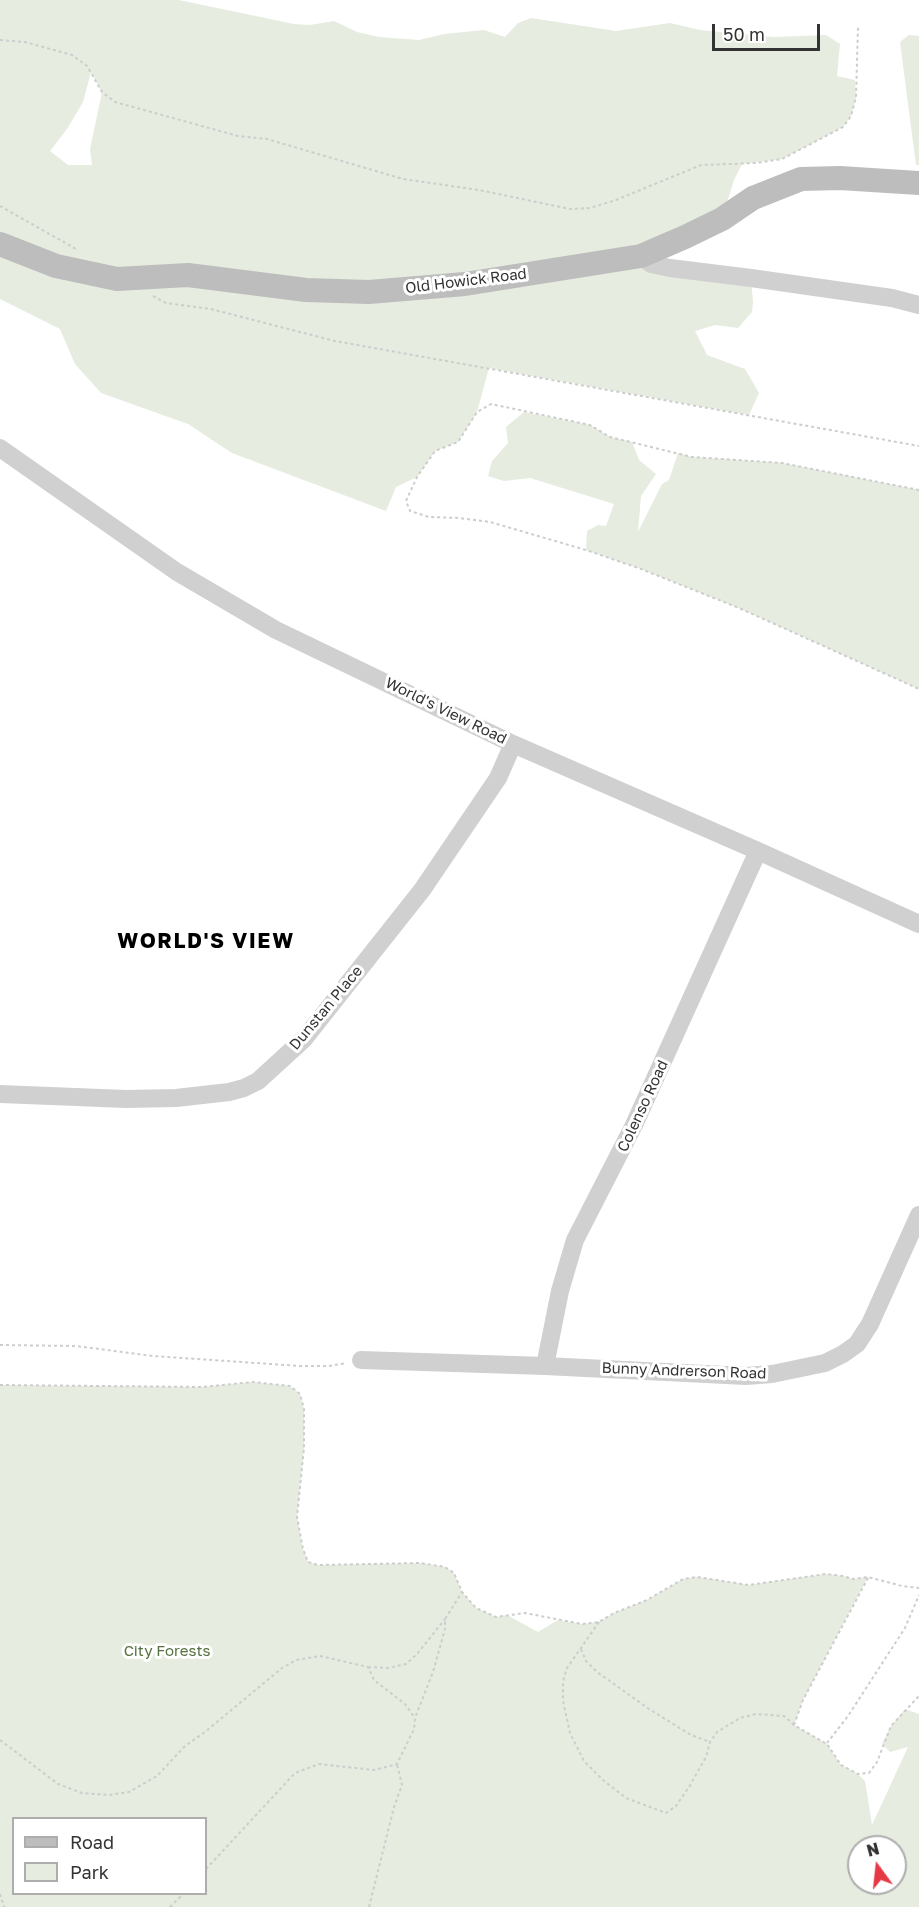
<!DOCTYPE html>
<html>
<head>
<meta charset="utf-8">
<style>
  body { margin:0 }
  #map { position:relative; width:919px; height:1907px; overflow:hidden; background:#fff; font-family:"Golos Text",sans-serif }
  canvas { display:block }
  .legend { position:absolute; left:12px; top:1817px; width:195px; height:78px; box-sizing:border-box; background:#fff; border:2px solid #adadad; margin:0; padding:8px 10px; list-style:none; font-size:18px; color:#333 }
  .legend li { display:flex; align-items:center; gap:12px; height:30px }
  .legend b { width:30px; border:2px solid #adadad }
  .north { position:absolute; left:847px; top:1835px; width:60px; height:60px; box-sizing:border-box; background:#fff; border:2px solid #adadad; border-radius:50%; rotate:345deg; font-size:16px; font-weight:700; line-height:24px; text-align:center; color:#333 }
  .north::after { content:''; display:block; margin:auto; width:21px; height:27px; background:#e63946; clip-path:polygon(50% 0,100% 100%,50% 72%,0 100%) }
  .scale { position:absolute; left:712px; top:24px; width:108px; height:27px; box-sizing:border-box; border:3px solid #333; border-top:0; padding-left:8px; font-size:18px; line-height:21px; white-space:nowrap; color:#333; -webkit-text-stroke:4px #fff; paint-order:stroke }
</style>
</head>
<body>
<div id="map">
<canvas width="919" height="1907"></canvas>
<ul class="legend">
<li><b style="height:8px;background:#bdbdbd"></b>Road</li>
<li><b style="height:16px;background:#e6ecdf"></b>Park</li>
</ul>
<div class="north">N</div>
<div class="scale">50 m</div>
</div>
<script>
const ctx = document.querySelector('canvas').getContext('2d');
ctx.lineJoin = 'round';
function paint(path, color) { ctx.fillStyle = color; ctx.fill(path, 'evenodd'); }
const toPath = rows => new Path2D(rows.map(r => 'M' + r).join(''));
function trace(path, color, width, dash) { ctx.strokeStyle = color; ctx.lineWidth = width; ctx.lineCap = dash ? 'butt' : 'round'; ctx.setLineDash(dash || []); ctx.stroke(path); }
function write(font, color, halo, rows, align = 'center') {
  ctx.font = font + ' "Golos Text",sans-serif'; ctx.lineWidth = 6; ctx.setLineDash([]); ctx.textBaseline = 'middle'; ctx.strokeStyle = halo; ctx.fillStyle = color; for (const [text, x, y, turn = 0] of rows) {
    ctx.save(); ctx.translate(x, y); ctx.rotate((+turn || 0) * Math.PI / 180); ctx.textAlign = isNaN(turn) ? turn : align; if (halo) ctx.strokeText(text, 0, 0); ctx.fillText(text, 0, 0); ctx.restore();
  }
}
const green = toPath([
  [0,0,179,0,294,24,310,25,334,21,357,32,379,37,419,40,444,34,484,30,505,37,518,23,531,18,616,31,670,23,700,30,774,37,826,35,840,44,837,76,855,80,856,97,851,116,843,127,782,159,742,164,734,180,722,219,641,256,751,278,753,302,752,312,738,328,715,325,695,331,707,355,745,369,759,393,749,415,489,368,477,412,458,442,435,451,417,477,396,487,386,511,232,453,188,424,101,393,75,364,60,329,0,299],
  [91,72,102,92,90,149,92,165,68,165,50,151,67,129,83,102],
  [909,35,919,36,919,165,916,165,900,42],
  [524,412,590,425,610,437,632,442,639,460,656,474,641,496,638,532,662,484,669,480,678,453,692,457,782,463,919,490,919,689,739,608,641,569,586,550,587,531,598,525,606,526,614,504,530,478,504,481,488,476,492,461,508,443,506,427],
  [253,1382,290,1386,300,1394,304,1409,304,1448,297,1517,303,1549,308,1562,318,1565,421,1563,445,1567,454,1573,462,1592,476,1608,496,1617,507,1615,538,1632,558,1620,582,1624,599,1622,614,1613,647,1600,683,1579,697,1577,749,1585,826,1574,843,1576,853,1579,868,1577,803,1700,794,1725,827,1744,841,1765,858,1774,865,1781,872,1825,908,1747,890,1752,882,1744,891,1726,905,1709,919,1714,919,1907,0,1907,0,1385,202,1387],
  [14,1818,206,1818,206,1894,14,1894],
  [859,1847,895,1847,895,1883,859,1883]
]);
const path = toPath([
  [0,40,25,42,72,55,87,66,102,92,115,102,238,136,267,139,403,179,479,190,570,209,590,208,616,200,701,165,756,163,782,159,843,127,851,116,856,97,858,27],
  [0,206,76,249],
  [153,296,166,303,211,309,335,341,919,446],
  [919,490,782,463,692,457,610,437,590,425,491,404,477,412,458,442,435,451,417,477,406,501,410,511,429,517,459,518,490,522,586,550,641,569,739,608,919,689],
  [0,1345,76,1346,153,1356,300,1366,329,1366,346,1363],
  [0,1385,202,1387,253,1382,290,1386,300,1394,304,1409,304,1448,297,1517,303,1549,308,1562,318,1565,421,1563,445,1567,454,1573,462,1592,476,1608,496,1617,525,1613,582,1624,599,1622,614,1613,647,1600,683,1579,697,1577,749,1585,826,1574,843,1576,853,1579,868,1577,902,1586,919,1588],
  [599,1622,567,1668,563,1681,563,1701,570,1733,584,1761,603,1780,626,1798,666,1813,676,1806,689,1787,706,1757,710,1742,717,1732,740,1718,756,1714,784,1716,794,1725,827,1744,841,1765,858,1774,869,1773,877,1762,891,1726,919,1696],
  [581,1649,586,1661,597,1672,649,1709,691,1735,710,1742],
  [368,1667,388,1668,406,1664,417,1654,445,1619],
  [794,1725,803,1700,868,1578],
  [0,1740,58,1784,82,1793,109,1795,129,1792,157,1776,185,1746,205,1732,282,1668,296,1660,320,1656,368,1667,374,1680,405,1704,415,1718],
  [827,1743,848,1716,905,1628,919,1595],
  [206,1869,295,1773,319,1764,374,1770,397,1764,414,1729,415,1718,433,1672,445,1629,445,1619,462,1592],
  [0,1894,4,1907],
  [170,1907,183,1894],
  [369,1907,394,1807,402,1785,397,1764]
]);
const street = toPath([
  [641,256,651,264,670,268,751,278,892,298,919,305],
  [0,448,177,572,276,630,513,744,758,851,919,924],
  [0,1094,126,1099,176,1098,229,1092,244,1088,258,1081,304,1039,422,890,498,778,513,744],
  [361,1360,545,1366,746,1376,772,1374,825,1363,843,1354,857,1344,870,1324,919,1215],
  [545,1366,560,1291,575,1240,634,1125,758,851]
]);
const secondary = toPath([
  [0,244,56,266,117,279,188,275,306,290,369,292,465,284,641,256,685,237,722,219,753,198,801,179,840,178,919,183]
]);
const streetNames = [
  ["Old Howick Road",466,281,-7],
  ["World's View Road",446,711,26],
  ["Dunstan Place",326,1008,-50],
  ["Colenso Road",643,1106,-65],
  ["Bunny Andrerson Road",684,1371,2]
];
const parkNames = [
  ["City Forests",167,1651]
];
const districtNames = [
  ["WORLD'S VIEW",206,941]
];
paint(green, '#e6ecdf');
trace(path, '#cdcdcd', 2, [3, 3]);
trace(street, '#d0d0d0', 18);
trace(secondary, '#bdbdbd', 24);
write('15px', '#333', '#fff', streetNames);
write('15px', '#56703f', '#fff', parkNames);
ctx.letterSpacing = '1.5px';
write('bold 21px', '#000', '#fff', districtNames);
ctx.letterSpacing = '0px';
</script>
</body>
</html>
